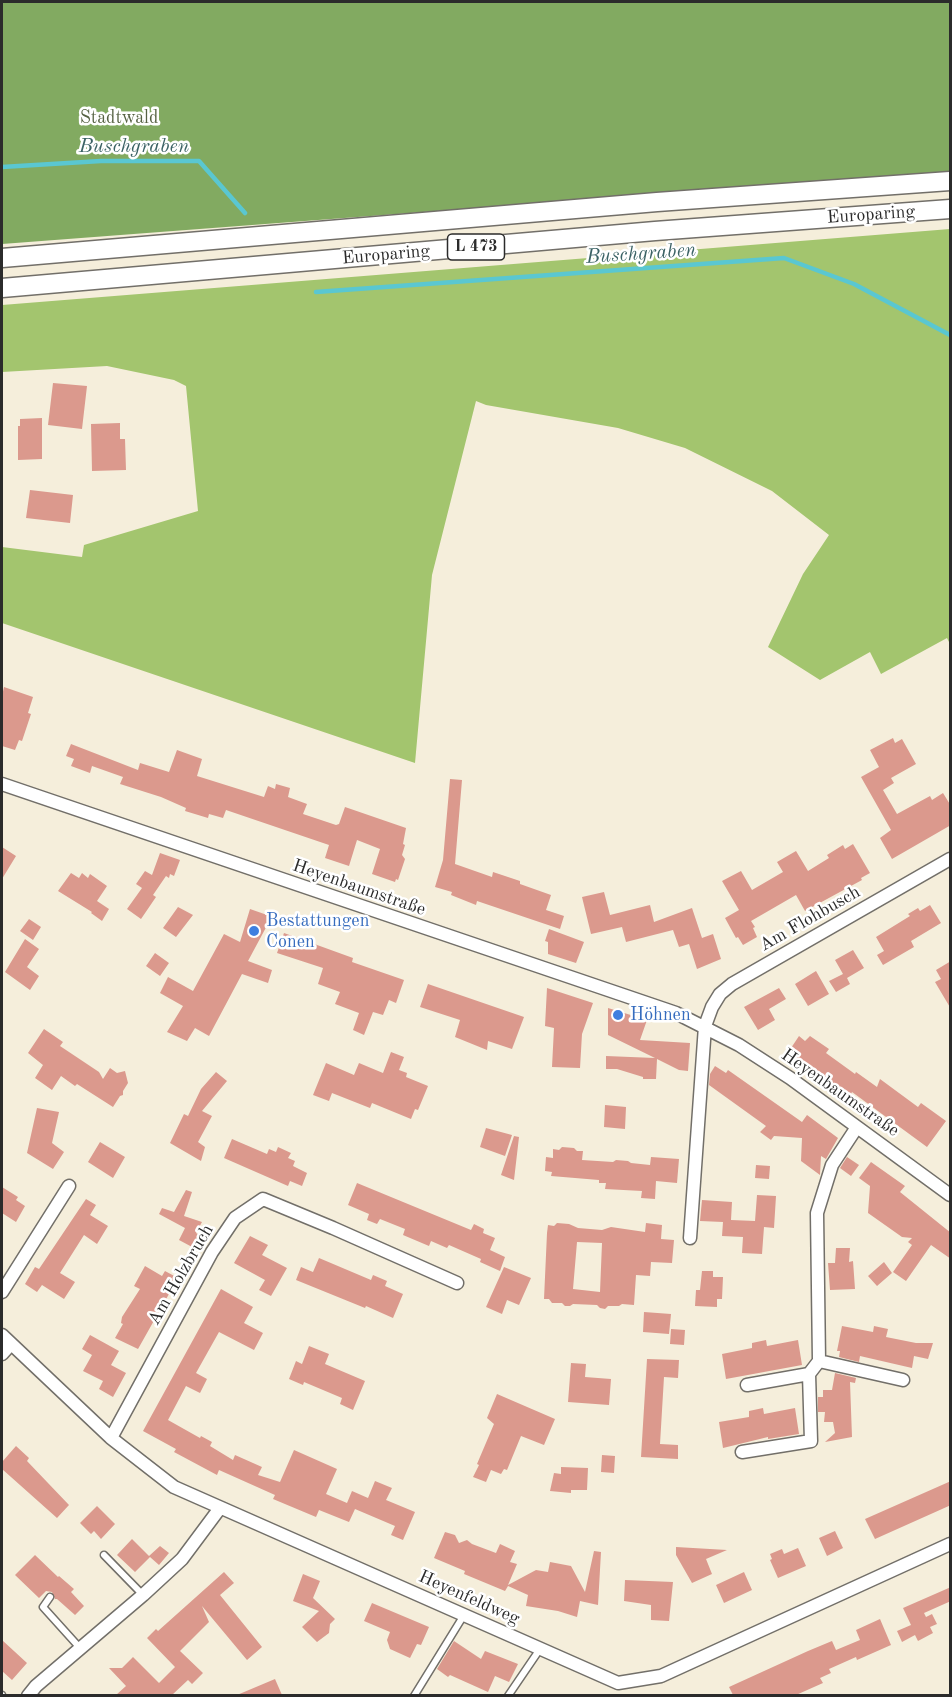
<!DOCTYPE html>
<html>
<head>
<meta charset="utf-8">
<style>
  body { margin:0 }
  #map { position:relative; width:952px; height:1697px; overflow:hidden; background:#f5eedb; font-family:"Old Standard TT",serif }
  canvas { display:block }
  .frame { position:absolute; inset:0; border:3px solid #2b2b2b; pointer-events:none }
</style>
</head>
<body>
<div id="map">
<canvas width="952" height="1697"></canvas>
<div class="frame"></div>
</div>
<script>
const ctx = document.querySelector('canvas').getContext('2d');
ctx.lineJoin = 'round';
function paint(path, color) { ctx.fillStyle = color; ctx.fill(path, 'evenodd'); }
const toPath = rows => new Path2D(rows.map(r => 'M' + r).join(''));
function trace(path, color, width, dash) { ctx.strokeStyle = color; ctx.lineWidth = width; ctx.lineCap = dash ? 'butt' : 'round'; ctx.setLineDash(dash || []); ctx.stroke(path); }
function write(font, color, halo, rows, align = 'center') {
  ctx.font = font + ' "Old Standard TT",serif'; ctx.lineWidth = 5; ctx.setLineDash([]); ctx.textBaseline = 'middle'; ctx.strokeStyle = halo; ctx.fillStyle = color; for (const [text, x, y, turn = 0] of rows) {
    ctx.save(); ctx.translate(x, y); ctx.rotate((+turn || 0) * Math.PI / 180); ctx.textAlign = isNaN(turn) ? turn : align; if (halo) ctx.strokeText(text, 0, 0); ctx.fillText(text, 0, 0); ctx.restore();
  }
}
const green = toPath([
  [950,229,950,644,947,638,881,674,870,652,820,680,768,647,803,574,829,535,772,491,685,448,618,428,486,405,476,401,432,575,415,763,2,623,2,547,82,557,84,545,198,511,186,386,174,380,107,366,2,372,2,305]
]);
const forest = toPath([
  [2,2,950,2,950,172,2,244]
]);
const stream = toPath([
  [2,167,101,161,199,161,245,213],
  [316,292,784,258,854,284,950,335]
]);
const building = toPath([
  [53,383,87,386,82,429,48,425],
  [42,418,42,459,18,460,18,426,20,426,20,419],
  [120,423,120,439,125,439,126,470,92,471,91,424],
  [30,490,73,495,70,523,26,518],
  [4,687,33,697,28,713,31,714,22,741,19,740,15,750,2,746,2,696],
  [893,738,895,743,902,739,916,764,891,778,894,783,883,790,897,814,930,796,932,800,943,793,951,806,951,825,892,859,880,838,891,830,861,777,879,767,870,750],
  [71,744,138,770,140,763,169,772,177,750,202,759,197,776,264,797,268,786,275,789,276,784,290,788,288,797,307,804,303,814,336,825,339,824,345,807,406,828,403,844,405,845,402,855,405,859,398,880,396,879,395,882,372,874,380,849,357,840,349,866,325,858,329,845,226,810,223,818,209,814,208,818,185,811,186,808,161,797,120,784,123,777,92,766,90,773,71,766,74,759,66,756],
  [450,779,462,780,455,864,492,877,493,872,520,881,520,884,551,895,546,910,564,916,560,929,477,901,476,905,451,895,452,892,435,887,443,860],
  [853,844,870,873,861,878,862,880,805,911,796,895,751,921,755,927,753,928,757,937,743,945,738,937,736,938,725,918,739,910,722,881,741,871,752,890,783,872,777,862,796,851,808,871,829,858,827,855,843,845,845,849],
  [2,847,16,856,2,879],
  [160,853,180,860,174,876,170,874,169,878,166,876,153,895,156,897,141,919,127,909,142,888,136,884,145,871,152,875],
  [71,873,79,878,82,873,88,878,90,874,107,886,97,901,109,909,102,921,91,913,92,912,58,891],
  [604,892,610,915,650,905,654,922,692,908,702,938,713,934,721,959,697,969,689,944,679,947,673,930,626,942,622,927,591,934,582,897],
  [930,905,941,923,911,941,914,947,883,965,877,955,884,951,876,937,910,916,908,914,918,908,920,911],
  [178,907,193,915,176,937,163,928],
  [250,909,270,916,268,919,270,920,248,961,272,970,268,983,242,974,209,1036,195,1028,187,1041,167,1032,183,1006,160,993,168,977,193,991,224,934,240,942],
  [29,919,41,927,33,940,20,931],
  [549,929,584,942,576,963,548,954,548,942,545,941],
  [284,933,353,958,352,962,404,980,396,1003,389,1000,383,1015,373,1012,364,1035,353,1030,359,1013,335,1004,340,992,318,984,323,968,277,953],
  [25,939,39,949,27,967,39,976,30,990,5,972],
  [853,950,864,968,847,978,850,984,836,992,829,981,843,974,835,960],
  [155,953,169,963,160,976,146,966],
  [951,961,951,1009,935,982,941,979,936,970],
  [816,971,829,994,808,1006,795,984],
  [428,984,524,1017,512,1049,488,1041,487,1050,455,1037,460,1020,420,1007],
  [547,988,593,1003,582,1034,580,1068,552,1067,554,1028,545,1026],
  [779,988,786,999,769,1009,775,1020,758,1030,744,1007],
  [608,1008,647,1020,640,1040,690,1043,688,1071,679,1070,657,1059,656,1079,643,1079,643,1077,617,1069,606,1069,606,1056,655,1058,608,1035],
  [44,1029,63,1042,60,1046,99,1072,103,1079,110,1068,117,1073,125,1071,128,1083,123,1091,123,1095,120,1096,113,1107,77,1084,75,1086,61,1076,52,1090,35,1078,43,1065,28,1053],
  [799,1036,805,1041,810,1036,829,1049,826,1053,855,1074,856,1072,877,1087,880,1079,918,1107,921,1103,946,1121,927,1147,852,1092,850,1096,793,1055,796,1051,791,1048],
  [391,1052,404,1057,399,1070,407,1073,406,1077,428,1086,418,1110,415,1109,411,1119,372,1103,370,1108,332,1093,329,1101,313,1095,326,1063,354,1075,359,1063,383,1073],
  [715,1066,726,1073,728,1070,802,1122,807,1115,838,1138,826,1159,821,1156,820,1175,801,1161,802,1138,774,1136,771,1140,760,1132,766,1126,709,1085,710,1074],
  [216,1072,227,1081,202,1111,212,1116,198,1142,205,1147,201,1161,170,1143,184,1114,188,1116,201,1089],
  [605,1105,626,1107,625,1129,604,1127],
  [37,1108,59,1112,52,1143,64,1152,53,1169,27,1153],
  [486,1128,512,1135,505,1156,480,1147],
  [514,1136,519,1137,514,1180,501,1175],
  [232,1139,267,1154,269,1149,276,1152,278,1147,291,1153,288,1158,295,1161,293,1166,307,1173,302,1186,290,1181,288,1186,224,1158],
  [100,1142,125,1157,113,1178,88,1162],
  [562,1147,574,1148,577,1151,583,1151,582,1160,613,1162,616,1160,628,1161,631,1163,650,1165,651,1157,679,1159,677,1183,656,1181,655,1199,641,1198,642,1191,605,1189,606,1183,599,1183,599,1180,551,1176,552,1172,545,1171,546,1157,553,1158,553,1149,559,1150],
  [847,1157,859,1165,851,1176,840,1168],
  [871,1162,905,1186,900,1192,951,1233,951,1259,931,1245,906,1281,893,1272,912,1245,908,1242,912,1238,902,1237,868,1213,870,1186,859,1178],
  [756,1165,770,1166,769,1179,755,1178],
  [357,1183,471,1230,474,1224,484,1229,483,1233,495,1238,490,1250,505,1257,500,1271,480,1262,481,1259,449,1245,447,1248,431,1241,429,1246,403,1235,405,1229,380,1219,377,1224,367,1220,369,1214,348,1205],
  [2,1187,18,1197,16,1200,25,1206,16,1222,2,1213],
  [186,1190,192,1192,184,1216,202,1222,196,1233,201,1236,194,1248,179,1240,185,1228,159,1214,162,1208,174,1212],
  [757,1195,776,1196,774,1228,764,1227,762,1254,742,1253,743,1237,722,1236,723,1222,700,1221,702,1200,732,1202,731,1220,755,1221],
  [86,1199,96,1205,90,1215,108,1226,97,1244,84,1235,60,1273,75,1282,64,1299,42,1285,37,1292,25,1284,35,1267,39,1269],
  [557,1223,569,1224,578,1228,602,1230,611,1227,645,1232,646,1223,662,1225,661,1239,674,1240,672,1263,651,1262,650,1276,636,1275,634,1305,622,1304,619,1306,608,1306,605,1309,600,1308,597,1305,573,1304,570,1306,565,1306,562,1303,552,1303,549,1299,544,1299,547,1233,548,1225,554,1226],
  [577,1242,602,1243,600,1292,573,1289],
  [250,1236,268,1245,262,1255,287,1268,271,1296,259,1290,265,1280,234,1263],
  [836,1248,850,1248,849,1262,853,1261,855,1289,830,1290,828,1263,835,1263],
  [319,1258,371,1280,373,1275,387,1281,385,1286,403,1294,393,1318,366,1306,365,1308,296,1280,301,1267,313,1272],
  [884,1262,892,1273,877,1286,868,1276],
  [145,1266,162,1276,165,1271,178,1278,138,1349,115,1338,123,1324,121,1323,122,1317,140,1289,134,1286],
  [504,1267,531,1278,519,1305,507,1300,502,1314,486,1307],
  [702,1271,713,1271,713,1277,723,1277,722,1299,717,1299,717,1307,695,1306,696,1290,700,1290],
  [221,1289,253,1307,244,1323,263,1333,254,1350,219,1332,196,1373,207,1379,200,1393,186,1386,168,1420,200,1438,201,1436,212,1442,210,1446,233,1460,235,1455,262,1467,258,1475,280,1482,294,1450,337,1469,326,1494,347,1503,352,1491,368,1498,375,1481,392,1488,386,1500,415,1512,403,1540,391,1535,395,1526,355,1509,349,1522,319,1510,316,1517,273,1499,275,1495,219,1470,217,1475,174,1452,176,1449,143,1431],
  [644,1312,671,1314,669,1334,643,1332],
  [842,1326,873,1332,874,1326,888,1329,886,1337,916,1343,933,1343,928,1359,914,1356,912,1368,860,1356,859,1362,839,1357,840,1351,837,1351],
  [671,1329,685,1330,684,1345,670,1344],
  [90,1335,119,1351,111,1365,126,1373,113,1397,99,1389,103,1381,83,1371,92,1355,82,1349],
  [766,1340,767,1346,798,1340,802,1365,726,1379,722,1354,752,1348,752,1343],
  [309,1346,329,1354,325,1364,365,1381,353,1410,340,1404,342,1398,304,1382,303,1385,289,1379,296,1361,302,1364],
  [647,1359,679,1360,678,1378,664,1377,660,1444,678,1445,678,1459,641,1457],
  [571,1363,586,1364,585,1377,611,1379,609,1405,568,1402],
  [835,1373,856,1378,855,1383,850,1382,852,1437,825,1442,835,1433,833,1422,824,1422,825,1412,818,1412,818,1397,823,1397,823,1390,832,1390],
  [497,1394,555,1419,544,1445,521,1436,507,1470,504,1469,501,1474,491,1470,486,1482,473,1477,479,1465,477,1464,494,1424,487,1418],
  [763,1408,764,1414,795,1408,799,1434,768,1439,768,1437,723,1448,719,1422,749,1417,749,1411],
  [16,1446,29,1458,27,1461,69,1505,57,1518,2,1469,2,1462],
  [602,1455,615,1456,614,1473,601,1472],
  [561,1467,588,1468,587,1490,571,1490,571,1493,550,1491,554,1473,561,1474],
  [951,1481,951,1505,875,1539,865,1519],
  [97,1506,115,1524,101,1539,94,1531,91,1534,80,1523],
  [835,1531,843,1548,827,1556,819,1538],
  [445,1532,455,1535,459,1543,467,1540,472,1544,496,1553,500,1544,515,1551,510,1562,517,1564,508,1585,536,1570,548,1572,550,1562,571,1566,585,1592,594,1551,601,1552,598,1605,580,1601,577,1617,558,1611,526,1606,528,1595,508,1586,505,1591,464,1574,465,1571,434,1558],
  [132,1539,149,1556,160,1546,169,1553,159,1565,150,1557,135,1572,117,1555],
  [676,1547,727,1550,706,1559,712,1574,692,1583,676,1555],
  [798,1548,806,1566,778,1578,770,1560,772,1559,770,1554,782,1549,784,1554],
  [35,1555,58,1577,59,1576,74,1589,71,1592,84,1606,75,1615,57,1599,55,1599,52,1592,46,1591,39,1598,15,1575],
  [224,1572,234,1583,220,1595,262,1647,247,1660,202,1606,209,1622,180,1651,203,1673,192,1684,188,1680,172,1695,116,1695,126,1686,109,1668,122,1668,133,1657,159,1683,175,1667,147,1638,156,1629,158,1631],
  [744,1572,752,1590,724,1603,716,1585],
  [303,1574,320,1581,313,1598,335,1619,330,1624,329,1633,317,1642,302,1627,319,1611,293,1601],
  [625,1580,673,1582,669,1621,651,1620,651,1605,624,1601],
  [951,1587,951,1601,924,1613,926,1617,932,1614,937,1624,930,1627,933,1633,918,1641,915,1635,902,1642,897,1631,911,1625,903,1608],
  [372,1603,429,1627,421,1645,417,1644,410,1658,390,1649,387,1640,390,1632,364,1621],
  [880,1619,891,1645,857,1660,856,1657,829,1669,831,1673,820,1678,823,1683,796,1695,733,1695,729,1687,808,1651,832,1641,836,1650,860,1640,856,1630],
  [2,1640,27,1663,12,1680,2,1671],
  [454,1641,481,1659,485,1651,518,1664,509,1682,495,1676,488,1692,450,1675,448,1677,437,1669],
  [275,1679,282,1695,237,1695]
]);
const lane = toPath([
  [104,1555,143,1595],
  [50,1597,43,1607,80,1648],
  [2,1695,2,1696],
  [414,1696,464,1615],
  [508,1696,540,1649]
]);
const street = toPath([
  [2,784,676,1013,739,1045,790,1078,950,1195],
  [857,1127,832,1165,817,1213,819,1361,903,1380],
  [690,1238,705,1026,712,1007,720,994,732,984,950,859],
  [2,1292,69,1186],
  [2,1335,111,1438,174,1487,618,1683,661,1676,950,1544],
  [2,1354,11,1344],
  [747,1385,809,1374],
  [111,1438,212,1252,235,1218,263,1199,333,1228,457,1283],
  [742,1452,811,1441,809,1374,819,1361],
  [28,1696,36,1686,143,1595,182,1559,220,1508]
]);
const primary = toPath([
  [2,258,657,202,950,181],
  [2,288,655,231,950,209]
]);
const markers = [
  [254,931,6,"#3f7fe0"],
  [618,1015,6,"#3f7fe0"]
];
const shields = [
  [476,247,57]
];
const shieldNames = [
  ["L 473",476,247]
];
const parkNames = [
  ["Stadtwald",119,118]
];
const streetNames = [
  ["Europaring",871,215,-4],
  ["Europaring",386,255,-5],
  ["Heyenbaumstraße",359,888,19],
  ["Am Flohbusch",810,919,-30],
  ["Heyenbaumstraße",840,1093,35],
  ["Am Holzbruch",181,1275,-60],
  ["Heyenfeldweg",469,1598,24]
];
const shopNames = [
  ["Bestattungen",266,921],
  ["Conen",266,942],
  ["Höhnen",630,1015]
];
const waterNames = [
  ["Buschgraben",134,147],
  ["Buschgraben",641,254,-4]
];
paint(green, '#a3c56e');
paint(forest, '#82aa61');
trace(stream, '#5ac7d1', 4.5);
paint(building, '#db998d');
trace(lane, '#726f69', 9);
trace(street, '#726f69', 15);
trace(primary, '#726f69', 21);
trace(lane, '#fff', 6);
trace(street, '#fff', 12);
trace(primary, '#fff', 18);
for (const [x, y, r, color] of markers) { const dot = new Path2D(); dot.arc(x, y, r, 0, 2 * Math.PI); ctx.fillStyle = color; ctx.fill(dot); trace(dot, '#fff', 2); }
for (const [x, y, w] of shields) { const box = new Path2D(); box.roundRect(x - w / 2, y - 13, w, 26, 4.5); ctx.fillStyle = '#fff'; ctx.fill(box); trace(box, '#2b2b2b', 1.5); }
write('bold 16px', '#2b2b2b', null, shieldNames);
write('18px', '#556142', '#fff', parkNames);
write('18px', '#2b2b2b', '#fff', streetNames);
write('18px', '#366cbe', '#fff', shopNames, 'left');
write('italic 20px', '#3b6265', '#fff', waterNames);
</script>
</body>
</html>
